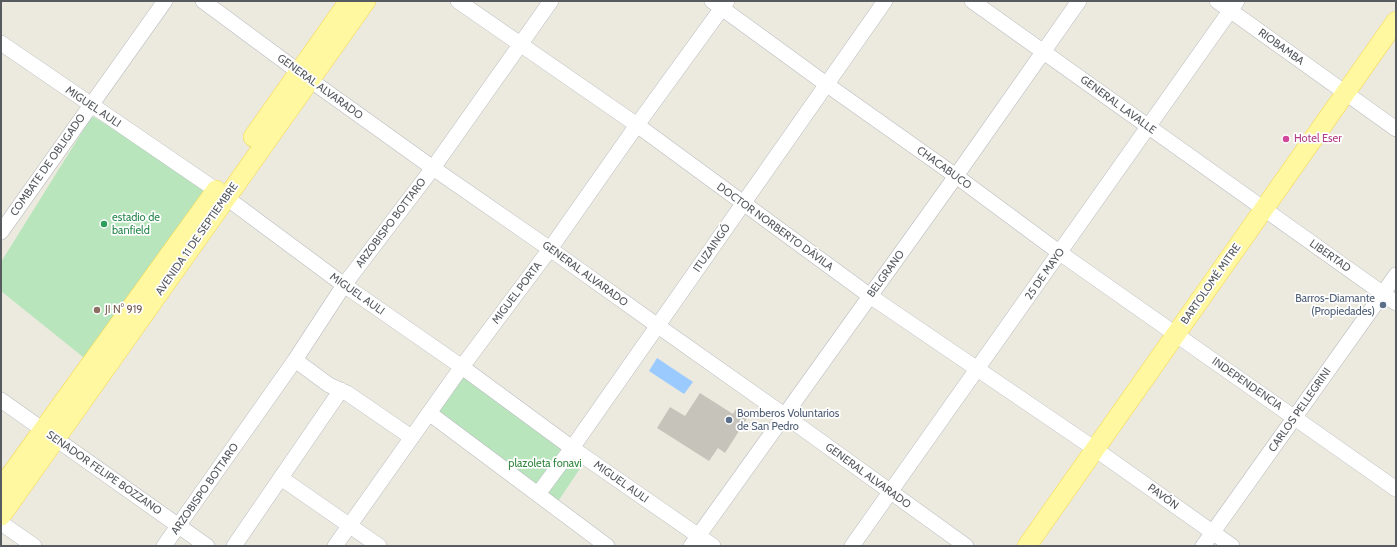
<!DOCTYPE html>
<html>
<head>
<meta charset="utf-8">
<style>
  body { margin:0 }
  #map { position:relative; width:1397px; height:547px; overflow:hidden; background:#eceade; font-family:Cabin,sans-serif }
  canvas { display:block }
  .frame { position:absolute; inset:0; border:2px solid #575b60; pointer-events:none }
</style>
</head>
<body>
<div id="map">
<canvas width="1397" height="547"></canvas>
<div class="frame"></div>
</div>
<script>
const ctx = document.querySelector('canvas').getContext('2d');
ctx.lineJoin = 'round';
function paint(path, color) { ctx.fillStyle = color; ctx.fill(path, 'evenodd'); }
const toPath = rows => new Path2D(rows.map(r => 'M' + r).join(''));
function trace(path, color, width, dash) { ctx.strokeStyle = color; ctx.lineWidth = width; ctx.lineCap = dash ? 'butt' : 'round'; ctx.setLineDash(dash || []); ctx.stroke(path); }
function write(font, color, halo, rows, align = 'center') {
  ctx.font = font + ' Cabin,sans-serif'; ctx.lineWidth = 3.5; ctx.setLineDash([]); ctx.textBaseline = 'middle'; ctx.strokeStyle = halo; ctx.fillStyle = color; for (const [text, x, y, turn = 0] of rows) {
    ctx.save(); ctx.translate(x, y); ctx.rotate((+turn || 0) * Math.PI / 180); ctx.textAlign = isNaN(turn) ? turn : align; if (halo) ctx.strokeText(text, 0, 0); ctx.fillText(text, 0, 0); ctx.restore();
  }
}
const green = toPath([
  [92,116,209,186,88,361,1,291,1,262],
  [458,372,585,461,557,503,433,413]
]);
const water = toPath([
  [657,358,693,382,684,394,649,371]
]);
const building = toPath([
  [700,393,733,414,736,409,748,417,725,453,718,448,709,461,657,428,670,407,685,416]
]);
const minor = toPath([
  [203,1,299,72,433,168,550,249,658,326,784,415,966,546],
  [458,1,637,125,870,296,1095,449,1232,546],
  [712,1,826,84,956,176,1060,253,1396,489],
  [972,1,1396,303],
  [1217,1,1396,129],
  [1,43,216,190,344,285,462,367,572,448,713,546],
  [1,232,165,1],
  [295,360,329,385,347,393,411,437],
  [1,400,207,546],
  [429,413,607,546],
  [281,478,379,546],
  [538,494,572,448,885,1],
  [1,523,34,546],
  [164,546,295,360,344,285,433,168,551,1],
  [234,546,341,390],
  [335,546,458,372,550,249,637,125,727,1],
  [691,546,956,176,1079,1],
  [852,546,1237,1],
  [1203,546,1396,275]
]);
const major = toPath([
  [253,137,349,1],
  [1,488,216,190],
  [1,516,366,1],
  [1027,546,1396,21]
]);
const markers = [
  [1286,139,4,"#d1479c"],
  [104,224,4,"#2e9e5b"],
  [1383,305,4,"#5c6f8a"],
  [97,310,4,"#8d6e63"],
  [729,420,4,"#5c6f8a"]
];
const streetNames = [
  ["RIOBAMBA",1281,47,36],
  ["GENERAL ALVARADO",320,87,36],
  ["GENERAL LAVALLE",1118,105,36],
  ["MIGUEL AULI",93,107,34],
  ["COMBATE DE OBLIGADO",48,165,-55],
  ["CHACABUCO",944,168,36],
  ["ARZOBISPO BOTTARO",391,223,-53],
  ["DOCTOR NORBERTO DÁVILA",775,227,36],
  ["AVENIDA 11 DE SEPTIEMBRE",197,239,-55],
  ["ITUZAINGÓ",712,248,-55],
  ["LIBERTAD",1330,256,35],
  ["GENERAL ALVARADO",585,274,36],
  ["BELGRANO",886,274,-54],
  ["25 DE MAYO",1045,274,-55],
  ["BARTOLOMÉ MITRE",1211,284,-55],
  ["MIGUEL PORTA",517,293,-53],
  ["MIGUEL AULI",357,294,35],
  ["INDEPENDENCIA",1247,384,35],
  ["CARLOS PELLEGRINI",1300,410,-55],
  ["SENADOR FELIPE BOZZANO",104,473,35],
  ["GENERAL ALVARADO",868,476,36],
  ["MIGUEL AULI",621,482,35],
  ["ARZOBISPO BOTTARO",205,489,-55],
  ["PAVÓN",1163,497,36]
];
const hotelNames = [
  ["Hotel Eser",1294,139]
];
const leisureNames = [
  ["estadio de",112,218],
  ["banfield",112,231]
];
const serviceNames = [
  ["Barros-Diamante",1375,299],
  ["(Propiedades)",1375,312],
  ["Bomberos Voluntarios",737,414,"left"],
  ["de San Pedro",737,427,"left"]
];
const educationNames = [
  ["JI N° 919",105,310]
];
const parkNames = [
  ["plazoleta fonavi",545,464]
];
paint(green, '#b9e5bd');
paint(water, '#9bcaff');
paint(building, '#c6c3bb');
trace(minor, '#b9bbc1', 16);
trace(major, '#f6d64d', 20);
trace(minor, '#fff', 15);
trace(major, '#fff8a0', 19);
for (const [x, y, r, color] of markers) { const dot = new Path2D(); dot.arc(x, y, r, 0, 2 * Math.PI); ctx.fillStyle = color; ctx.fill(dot); trace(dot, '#fff', 1.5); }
write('11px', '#575b60', '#fff', streetNames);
write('11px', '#b23c85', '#fff', hotelNames, 'left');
write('11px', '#27864d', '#fff', leisureNames, 'left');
write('11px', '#4e5e75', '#fff', serviceNames, 'right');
write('11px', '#785e54', '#fff', educationNames, 'left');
write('11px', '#31863d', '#fff', parkNames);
</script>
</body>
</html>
